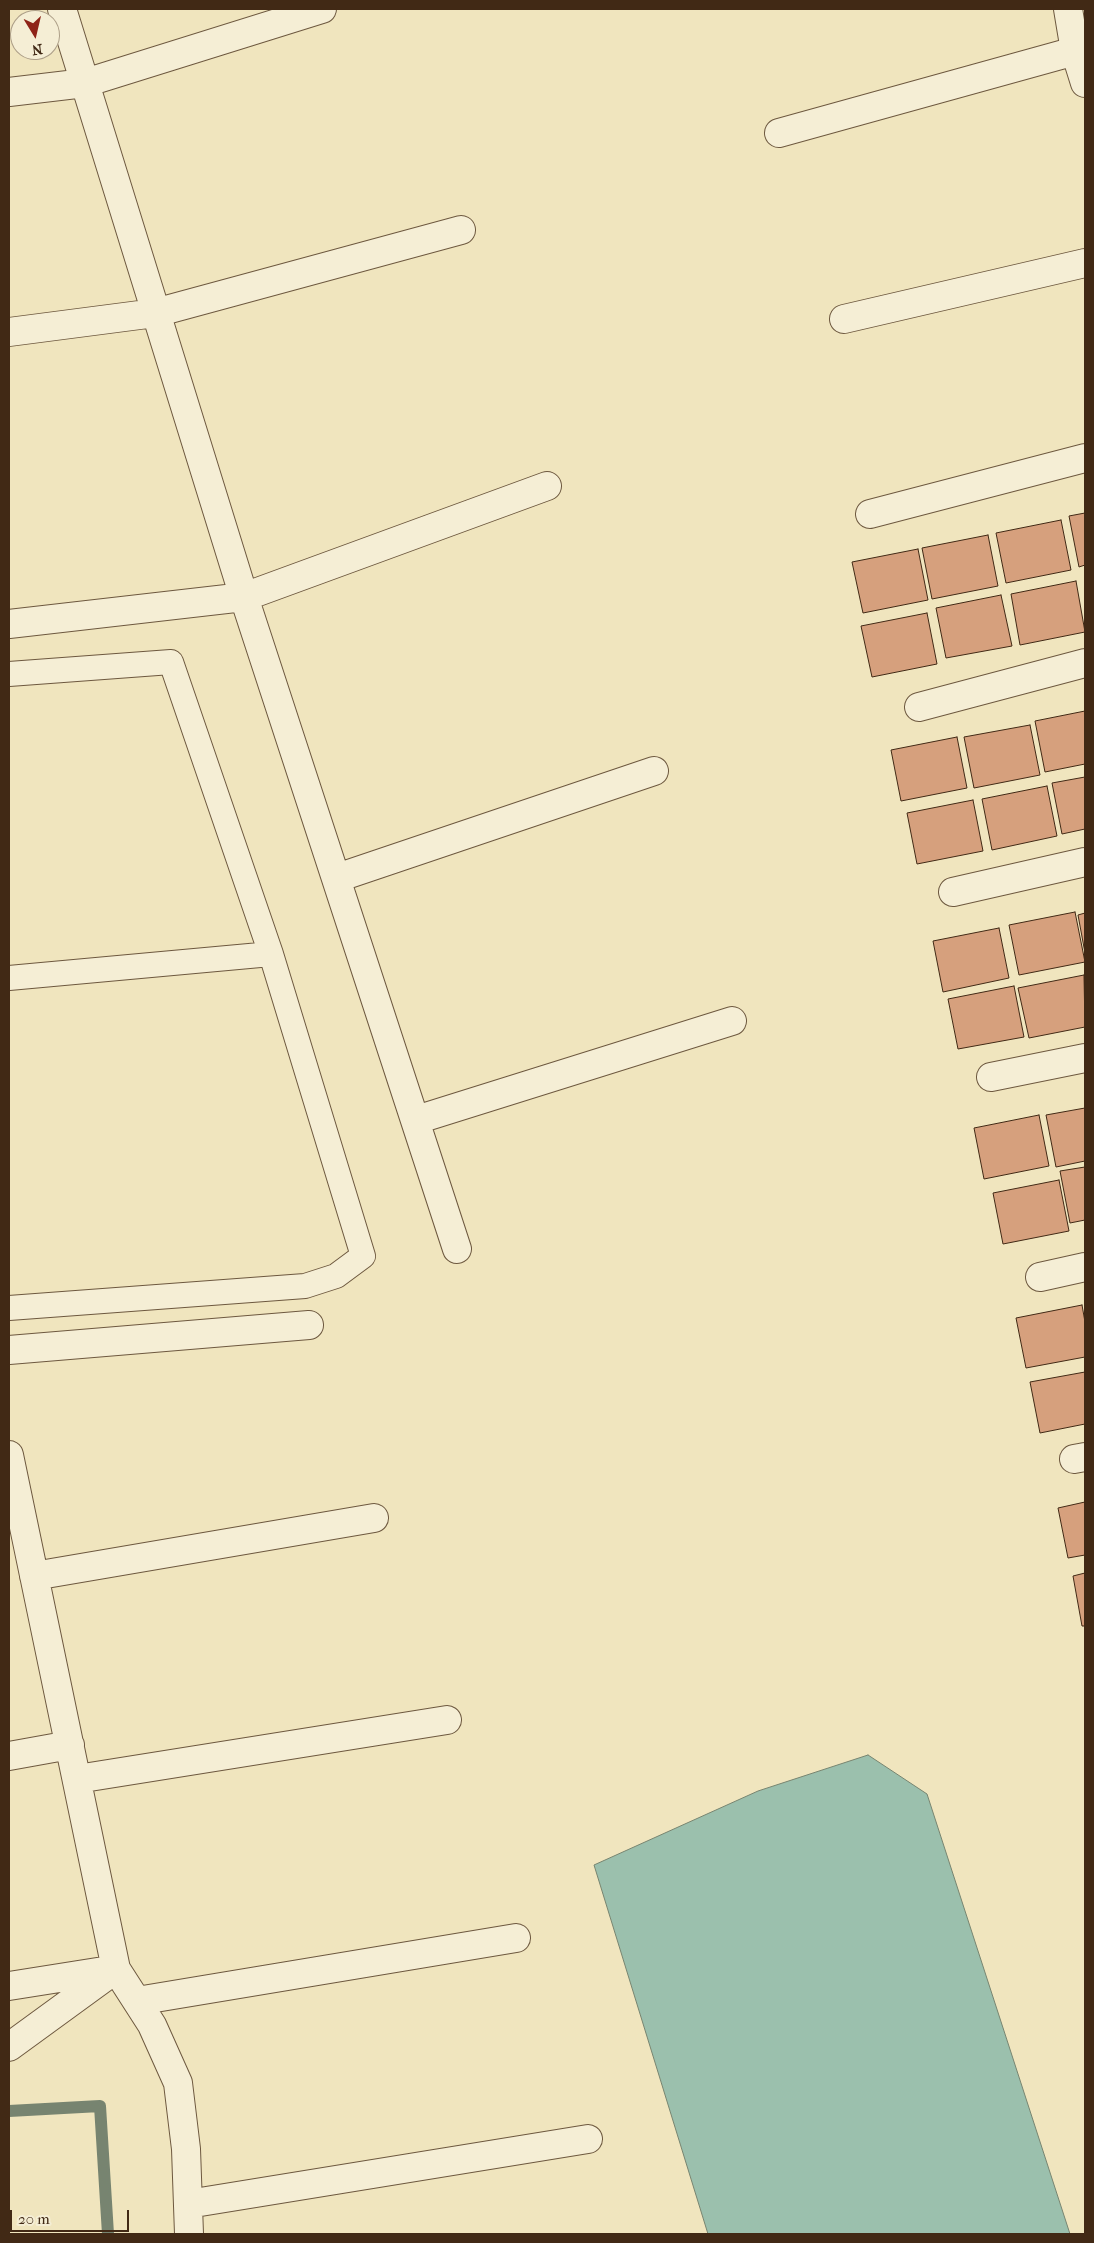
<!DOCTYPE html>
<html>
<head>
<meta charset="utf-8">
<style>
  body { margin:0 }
  #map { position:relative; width:1094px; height:2243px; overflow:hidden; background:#f0e5be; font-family:"IM FELL French Canon",serif }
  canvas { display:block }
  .frame { position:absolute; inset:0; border:10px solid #412915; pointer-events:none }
  .north { position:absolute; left:10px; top:10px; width:50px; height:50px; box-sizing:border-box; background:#f5eed5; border:1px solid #ad9f88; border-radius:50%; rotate:171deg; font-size:14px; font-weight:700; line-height:20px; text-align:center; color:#412915 }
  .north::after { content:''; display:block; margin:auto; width:18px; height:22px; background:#8f2418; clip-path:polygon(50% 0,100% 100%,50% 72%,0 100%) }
  .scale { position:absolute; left:10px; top:2210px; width:119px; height:22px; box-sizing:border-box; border:2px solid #412915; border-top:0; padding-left:6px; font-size:15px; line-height:18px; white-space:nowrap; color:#412915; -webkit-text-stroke:4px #f5eed5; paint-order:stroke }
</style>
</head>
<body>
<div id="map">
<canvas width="1094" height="2243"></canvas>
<div class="frame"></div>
<div class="north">N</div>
<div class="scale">20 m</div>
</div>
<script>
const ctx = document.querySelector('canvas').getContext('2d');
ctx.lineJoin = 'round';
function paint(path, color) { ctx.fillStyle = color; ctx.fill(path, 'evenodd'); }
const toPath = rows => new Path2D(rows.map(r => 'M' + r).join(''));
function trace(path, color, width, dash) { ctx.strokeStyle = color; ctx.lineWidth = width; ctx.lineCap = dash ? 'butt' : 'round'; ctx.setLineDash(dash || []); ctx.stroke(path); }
const water = toPath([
  [868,1755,927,1794,1070,2234,708,2234,594,1865,758,1791,868,1755]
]);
const stream = toPath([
  [9,2111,100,2106,108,2234]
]);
const building = toPath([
  [1085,513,1085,565,1079,567,1069,516,1085,513],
  [1061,520,1071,570,1006,583,996,533,1061,520],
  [988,535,998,586,932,599,922,548,988,535],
  [918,549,928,600,863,613,852,562,918,549],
  [1076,581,1085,632,1020,645,1011,594,1076,581],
  [1001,595,1012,646,946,658,936,608,1001,595],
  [927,613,937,664,872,677,861,626,927,613],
  [1085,711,1085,764,1045,772,1035,721,1085,711],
  [1030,725,1040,775,974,788,964,737,1030,725],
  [957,737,967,788,901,801,891,750,957,737],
  [1085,777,1085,829,1062,834,1052,783,1085,777],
  [1047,786,1057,836,992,850,982,799,1047,786],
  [973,800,983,851,917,864,907,813,973,800],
  [1075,912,1085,962,1019,975,1009,925,1075,912],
  [1085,913,1085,953,1078,915,1085,913],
  [999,928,1009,978,943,992,933,941,999,928],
  [1084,975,1085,1027,1029,1038,1018,988,1084,975],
  [1014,986,1024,1037,958,1049,948,999,1014,986],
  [1085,1108,1085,1161,1056,1167,1046,1115,1085,1108],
  [1039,1115,1049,1166,984,1179,974,1128,1039,1115],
  [1085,1167,1085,1220,1070,1223,1060,1171,1085,1167],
  [1059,1180,1069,1231,1003,1244,993,1193,1059,1180],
  [1082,1305,1085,1322,1085,1357,1026,1368,1016,1318,1082,1305],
  [1085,1372,1085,1424,1040,1433,1030,1382,1085,1372],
  [1085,1502,1085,1555,1068,1558,1058,1508,1085,1502],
  [1085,1573,1085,1626,1082,1626,1073,1576,1085,1573]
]);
const lane = toPath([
  [9,674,171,662,271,954],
  [9,978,271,954,363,1256,336,1276,305,1286,9,1308]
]);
const street = toPath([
  [62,9,244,597,457,1249],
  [1068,9,1075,51,1085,83],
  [9,92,85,83,322,9],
  [779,133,1075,51,1085,51],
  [844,319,1085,263],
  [9,332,155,313,461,230],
  [870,514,1085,458],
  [9,624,244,597,547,486],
  [919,707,1085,663],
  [337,878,654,771],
  [953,892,1085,862],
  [991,1077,1085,1058],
  [416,1120,732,1021],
  [1040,1277,1085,1267],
  [9,1350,309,1325],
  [9,1455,116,1969,152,2025,178,2083,186,2149,189,2234],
  [1074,1459,1085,1457],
  [34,1576,374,1518],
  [9,1756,70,1745],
  [77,1779,447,1720],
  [9,1986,110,1970],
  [137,2001,516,1938],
  [9,2047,116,1969],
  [188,2204,588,2139]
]);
paint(water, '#9bc0ad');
trace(water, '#778470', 1);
trace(stream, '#778470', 12);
paint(building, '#d6a07d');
trace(building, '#412915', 1);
trace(lane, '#6d583f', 26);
trace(street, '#6d583f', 30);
trace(lane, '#f5eed5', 24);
trace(street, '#f5eed5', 28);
</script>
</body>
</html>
